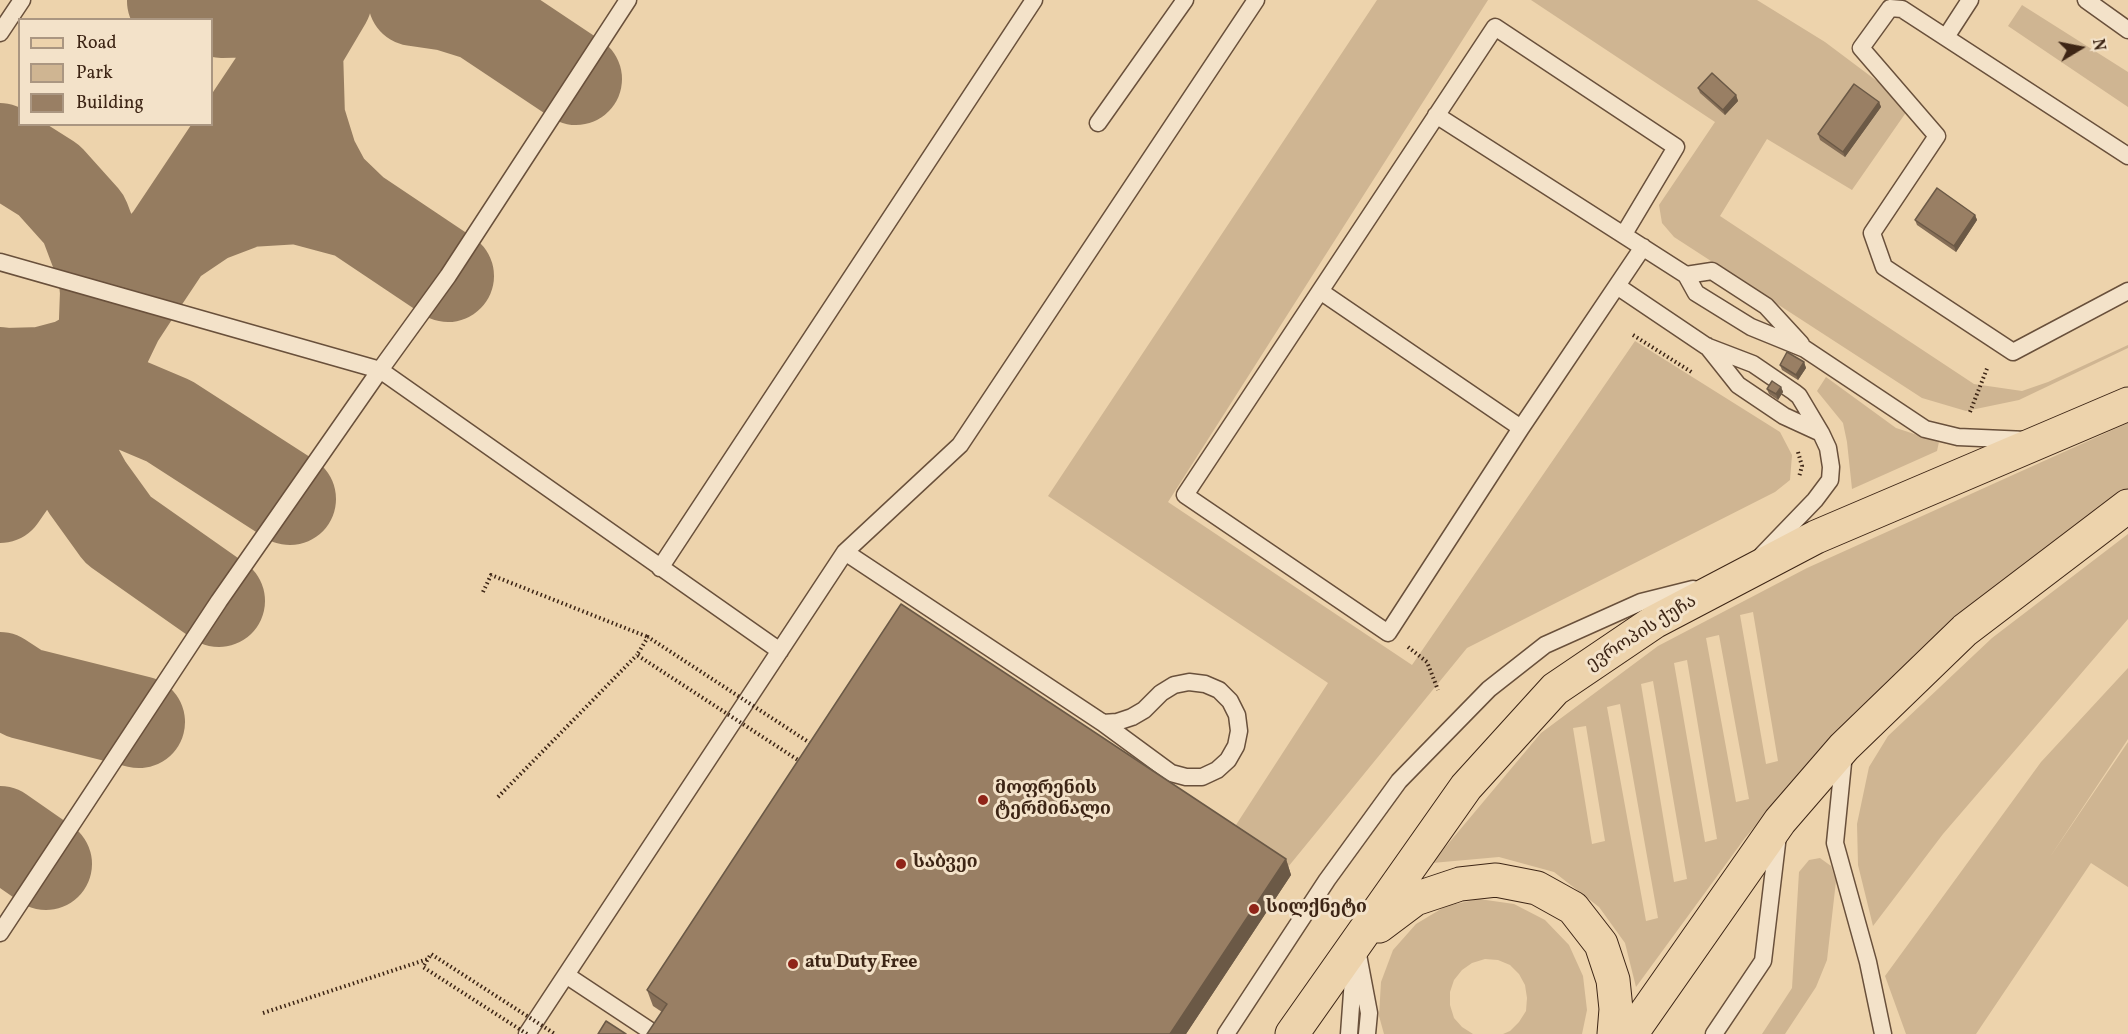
<!DOCTYPE html>
<html>
<head>
<meta charset="utf-8">
<style>
  body { margin:0 }
  #map { position:relative; width:2128px; height:1034px; overflow:hidden; background:#edd3ac; font-family:Vollkorn,serif }
  canvas { display:block }
  .legend { position:absolute; left:18px; top:18px; width:195px; height:108px; box-sizing:border-box; background:#f3e2c9; border:2px solid #aa9681; margin:0; padding:8px 10px; list-style:none; font-size:18px; color:#3d2515 }
  .legend li { display:flex; align-items:center; gap:12px; height:30px }
  .legend b { width:30px; border:2px solid #aa9681 }
  .north { position:absolute; left:2050px; top:18px; width:60px; height:60px; -webkit-text-stroke:4px #f3e2c9; paint-order:stroke; rotate:80deg; font-size:16px; font-weight:700; line-height:24px; text-align:center; color:#3d2515 }
  .north::after { content:''; display:block; margin:auto; width:21px; height:27px; background:#3d2515; clip-path:polygon(50% 0,100% 100%,50% 72%,0 100%) }
</style>
</head>
<body>
<div id="map">
<canvas width="2128" height="1034"></canvas>
<ul class="legend">
<li><b style="height:8px;background:#edd3ac"></b>Road</li>
<li><b style="height:16px;background:#cfb592"></b>Park</li>
<li><b style="height:16px;background:#997f64"></b>Building</li>
</ul>
<div class="north">N</div>
</div>
<script>
const ctx = document.querySelector('canvas').getContext('2d');
ctx.lineJoin = 'round';
function paint(path, color) { ctx.fillStyle = color; ctx.fill(path, 'evenodd'); }
const toPath = rows => new Path2D(rows.map(r => 'M' + r).join(''));
function trace(path, color, width, dash) { ctx.strokeStyle = color; ctx.lineWidth = width; ctx.lineCap = dash ? 'butt' : 'round'; ctx.setLineDash(dash || []); ctx.stroke(path); }
function write(font, color, halo, rows, align = 'center') {
  ctx.font = font + ' Vollkorn,"Noto Serif Georgian",serif'; ctx.lineWidth = 6; ctx.setLineDash([]); ctx.textBaseline = 'middle'; ctx.strokeStyle = halo; ctx.fillStyle = color; for (const [text, x, y, turn = 0] of rows) {
    ctx.save(); ctx.translate(x, y); ctx.rotate((+turn || 0) * Math.PI / 180); ctx.textAlign = isNaN(turn) ? turn : align; if (halo) ctx.strokeText(text, 0, 0); ctx.fillText(text, 0, 0); ctx.restore();
  }
}
const green = toPath([
  [1377,0,1488,0,1168,502,1412,665,1635,341,1780,432,1792,455,1790,480,1775,492,1467,648,1288,867,1234,828,1328,683,1048,496],
  [1531,0,1757,0,1825,42,1881,84,1907,111,1852,190,1767,139,1720,216,1974,384,2022,391,2048,382,2128,345,2128,348,2019,400,1966,411,1922,398,1674,237,1662,223,1659,205,1715,122],
  [2022,5,2128,72,2128,107,2008,26],
  [1826,377,1896,428,1939,442,1937,451,1852,489,1847,442,1843,423,1817,391],
  [2128,423,2128,489,1974,608,1832,735,1745,838,1636,987,1625,943,1599,907,1554,872,1499,857,1432,863,1541,733,1658,646,1807,568],
  [1753,612,1778,761,1766,764,1740,615],
  [1719,635,1749,799,1736,802,1706,638],
  [1687,660,1717,839,1705,842,1674,663],
  [1653,681,1687,879,1674,882,1641,684],
  [1620,704,1658,918,1646,921,1607,707],
  [1586,726,1605,841,1592,844,1573,728],
  [2128,534,2128,619,1943,834,1873,926,1858,865,1857,824,1869,767,1888,736,1992,638],
  [2128,668,2128,739,2050,857,2128,742,2128,887,2091,863,1976,1034,1906,1034,1885,976,2041,762],
  [1820,858,1831,866,1836,881,1827,960,1816,987,1785,1034,1762,1034,1792,988,1799,872,1809,860],
  [1479,899,1514,904,1545,920,1569,945,1583,976,1587,1010,1582,1034,1503,1034,1510,1031,1519,1022,1526,1011,1527,998,1525,985,1519,974,1510,965,1498,960,1485,959,1472,963,1462,970,1454,980,1450,992,1450,1005,1454,1018,1462,1027,1473,1034,1384,1034,1379,1016,1381,982,1393,950,1416,924,1446,906]
]);
const taxiway = toPath([
  [414,0,448,5,480,15,576,79],
  [173,1,221,12,265,11,312,0],
  [0,149,49,180,84,219,104,272,106,292,104,347,72,365,42,373,6,374,0,373],
  [354,213,448,276],
  [166,244,206,217,248,201,298,198,354,213,327,187,312,159,299,117,297,49],
  [75,390,67,430,72,460,87,487,118,530,219,601],
  [56,418,85,401,99,397,117,399,169,421,290,499],
  [0,497,104,347,118,318,135,292,297,49,326,0],
  [0,678,23,693,139,722],
  [0,832,46,864]
]);
const path = toPath([
  [1633,335,1693,373],
  [1970,412,1988,366],
  [1798,452,1802,466,1799,477],
  [483,592,491,575,648,637],
  [1408,647,1427,662,1438,690],
  [498,797,637,655],
  [263,1013,428,959]
]);
const lane = toPath([
  [628,0,448,276,380,370,780,651],
  [2086,0,2128,30],
  [0,33,22,0],
  [1946,37,1970,0],
  [1436,115,1686,275,1696,293,1751,327,1805,349,1925,429,1958,437,2027,440],
  [1098,123,1185,0],
  [2128,156,1902,9,1890,8,1861,48,1937,136,1872,233,1884,267,2013,352,2128,291],
  [1624,234,1676,147,1495,27,1185,495,1388,633,1521,428,1643,247],
  [0,262,380,370,219,601,0,933],
  [1686,275,1712,271,1766,306,1801,344],
  [1617,286,1706,346,1753,364,1794,392,1799,396,1821,433,1828,448,1831,467,1830,480,1815,500,1762,555],
  [1320,291,1521,428],
  [1707,346,1738,385,1784,416,1821,433],
  [845,552,1103,723,1171,773,1186,777,1202,777,1217,770,1228,760,1236,746,1239,731,1237,715,1230,701,1219,690,1205,684,1189,682,1174,685,1161,693,1144,710,1132,717,1117,722,1103,723],
  [660,568,1034,0],
  [1844,753,1835,843,1868,962,1883,1034],
  [1356,944,1369,1013,1367,1034],
  [566,975,655,1034],
  [527,1034,845,552,960,445,1256,0],
  [1226,1034,1327,880,1399,781,1489,689,1545,645,1641,602,1693,589],
  [1349,1034,1354,965],
  [1714,1034,1763,961,1778,835]
]);
const primary = toPath([
  [1379,926,1415,899,1460,884,1496,880,1537,888,1573,908,1601,944,1613,980,1616,1009,1614,1034],
  [1292,1034,1466,787,1555,689,1654,622,1816,537,2128,404],
  [1631,1034,1780,821,1844,747,1965,630,2128,506]
]);
const pathBridge = toPath([
  [801,762,637,655,648,637,813,745],
  [527,1034,423,967,431,954,555,1034]
]);
const wall = toPath([
  [1698,88,1736,95,1738,101,1725,115,1700,93],
  [1879,102,1881,107,1845,157,1820,140,1818,134],
  [1975,215,1977,220,1956,252,1917,225,1915,220],
  [1804,362,1806,368,1798,380,1782,370,1780,365],
  [1781,387,1783,392,1778,400,1769,394,1767,389],
  [1286,859,1291,875,1186,1034,647,1034,662,1012,653,1006,647,990]
]);
const shadedWall = toPath([
  [1736,95,1738,101,1725,115,1723,110],
  [1879,102,1881,107,1845,157,1843,152],
  [1975,215,1977,220,1956,252,1954,246],
  [1804,362,1806,368,1798,380,1796,375],
  [1781,387,1783,392,1778,400,1776,394],
  [1286,859,1291,875,1186,1034,1170,1034]
]);
const building = toPath([
  [1712,73,1736,95,1723,110,1698,88,1712,73],
  [1854,84,1879,102,1843,152,1818,134,1854,84],
  [1937,188,1975,215,1954,246,1915,220,1937,188],
  [1787,352,1804,362,1796,375,1780,365,1787,352],
  [1772,381,1781,387,1776,394,1767,389,1772,381],
  [901,604,1286,859,1170,1034,647,1034,667,1004,647,990,901,604],
  [606,1021,626,1034,598,1034,606,1021]
]);
const markers = [
  [983,800,6,"#8f2418"],
  [901,864,6,"#8f2418"],
  [1254,909,6,"#8f2418"],
  [793,964,6,"#8f2418"]
];
const streetNames = [
  ["ევროპის ქუჩა",1642,634,-32]
];
const poiNames = [
  ["მოფრენის",995,790],
  ["ტერმინალი",995,811],
  ["საბვეი",913,864],
  ["სილქნეტი",1266,909],
  ["atu Duty Free",805,964]
];
paint(green, '#cfb592');
trace(taxiway, '#957c60', 92);
trace(lane, '#69503b', 19);
trace(primary, '#3d2515', 35);
trace(path, '#3d2515', 4, [1.5, 3]);
trace(lane, '#f3e2c9', 16);
trace(primary, '#edd3ac', 33);
trace(pathBridge, '#3d2515', 4, [1.5, 3]);
paint(wall, '#846d56');
paint(shadedWall, '#6b5946');
paint(building, '#997f64');
trace(building, '#6b5946', 1.5);
for (const [x, y, r, color] of markers) { const dot = new Path2D(); dot.arc(x, y, r, 0, 2 * Math.PI); ctx.fillStyle = color; ctx.fill(dot); trace(dot, '#f3e2c9', 2); }
write('18px', '#3d2515', '#f3e2c9', streetNames);
write('bold 18px', '#3d2515', '#f3e2c9', poiNames, 'left');
</script>
</body>
</html>
